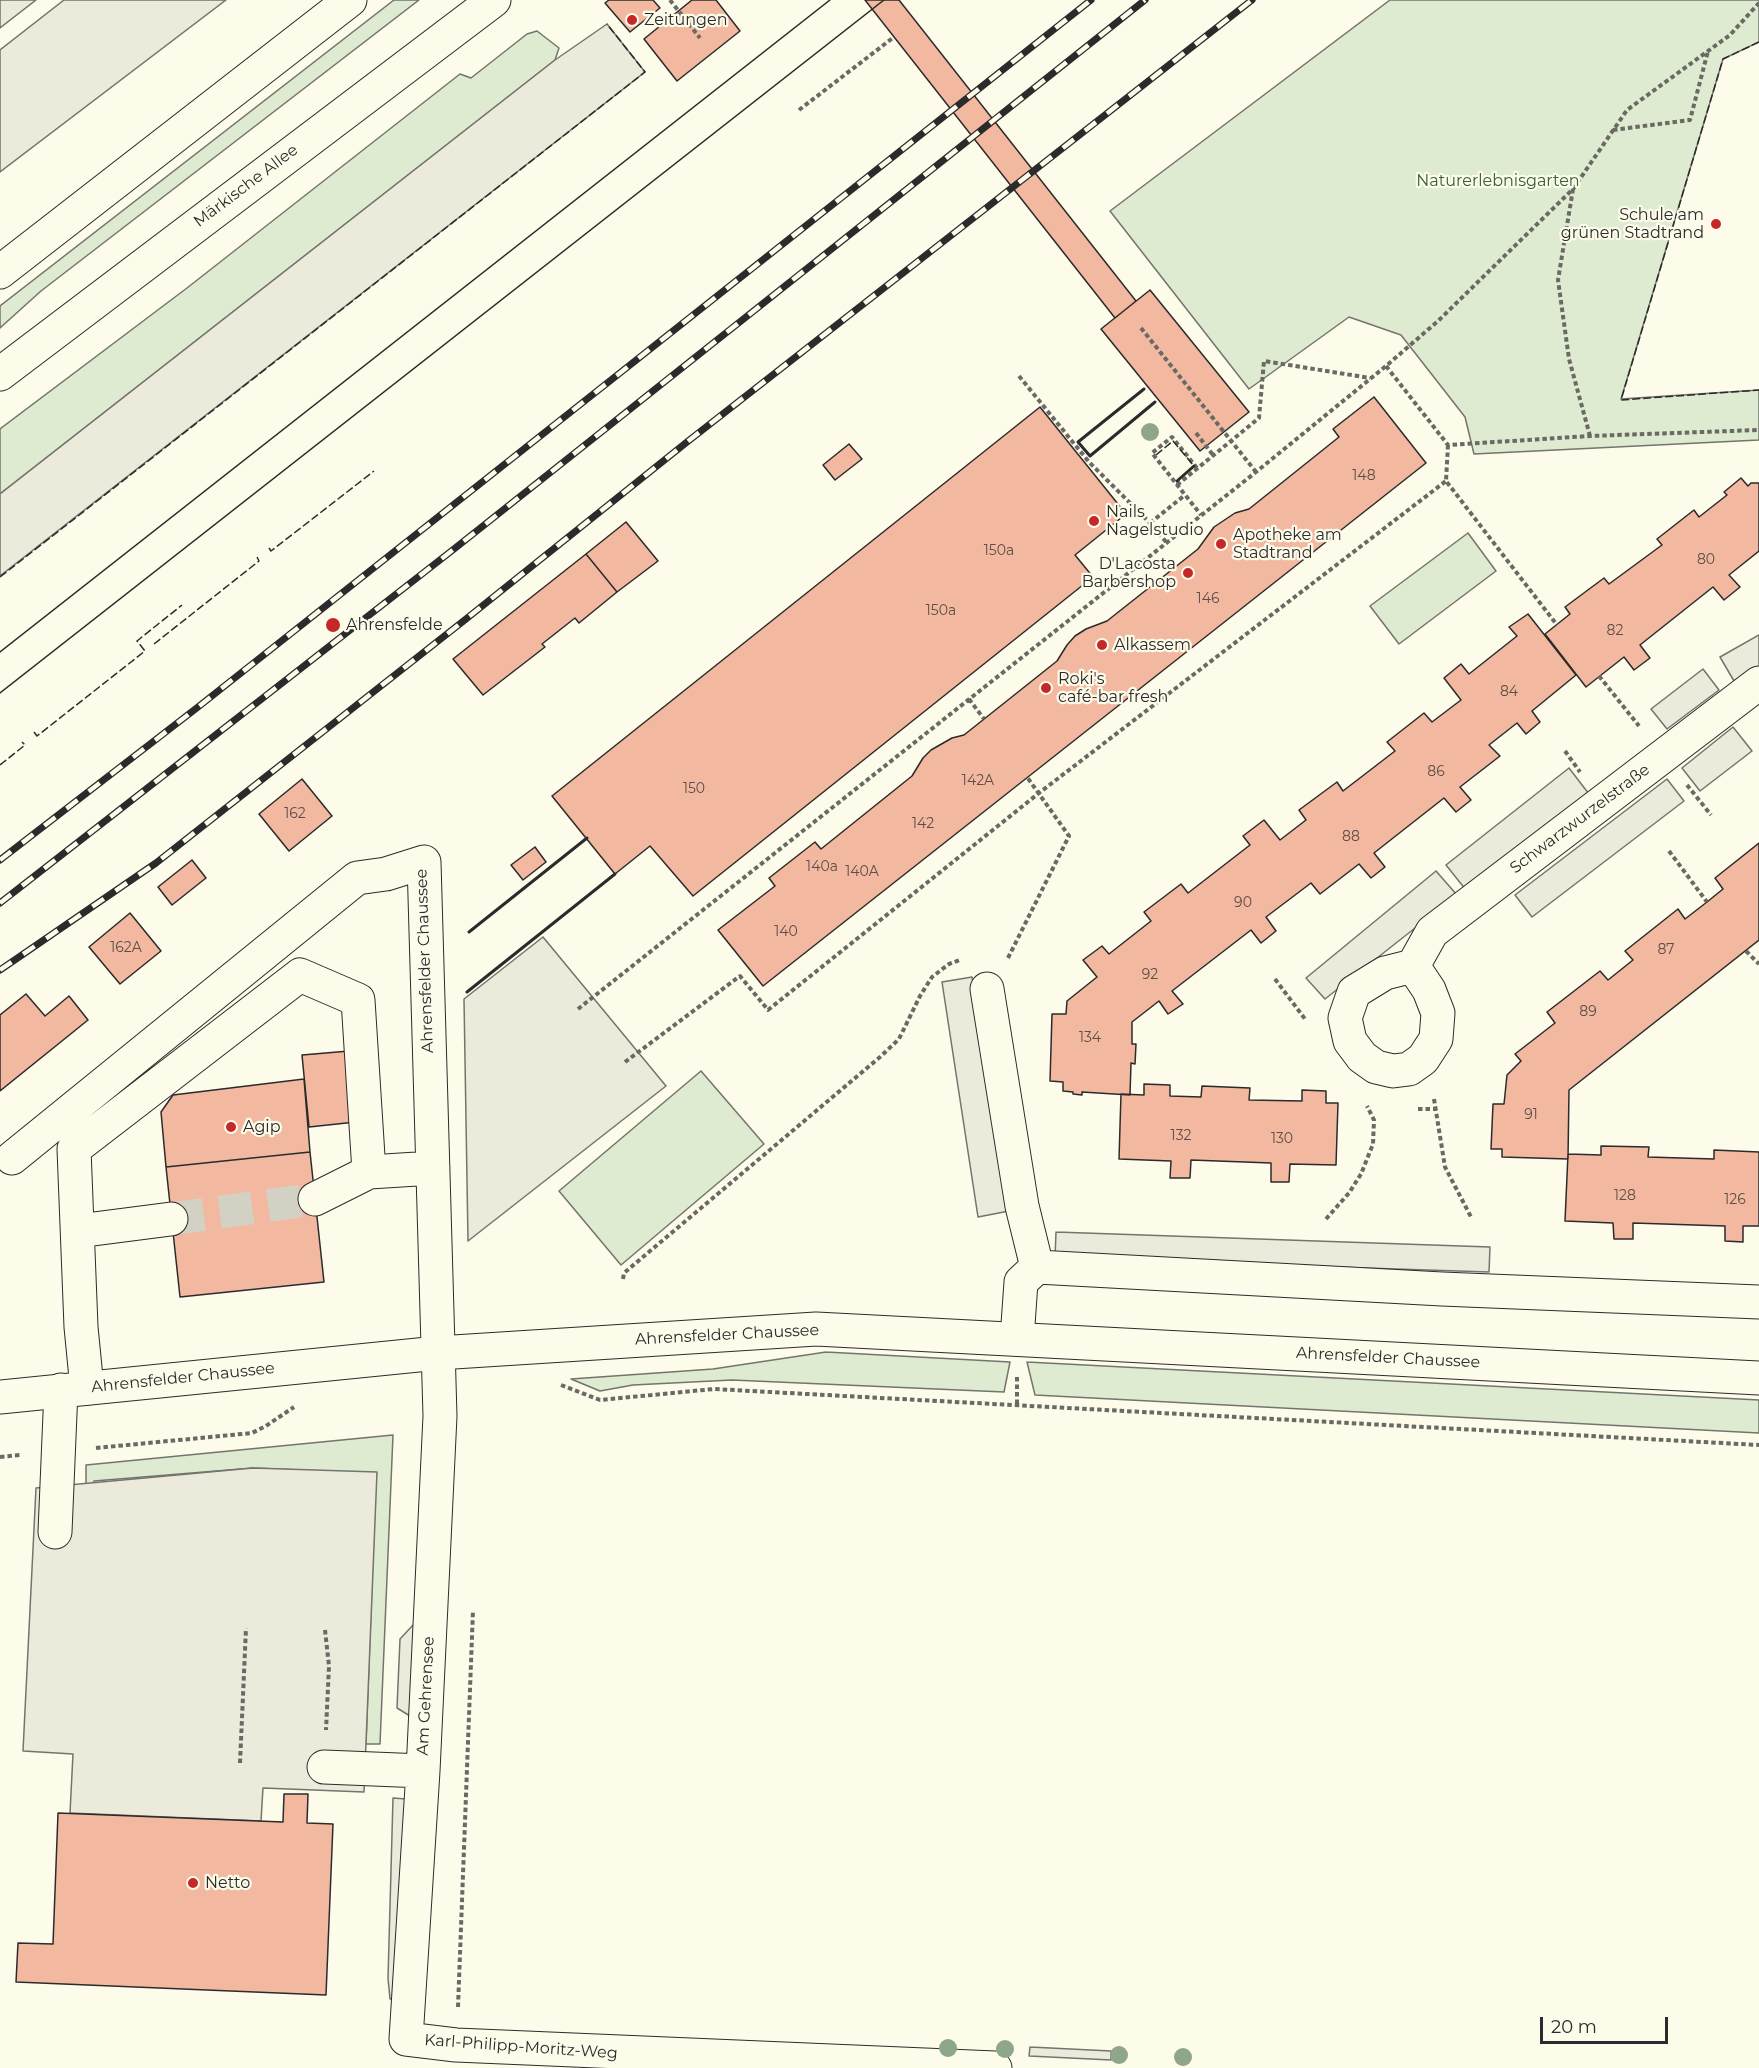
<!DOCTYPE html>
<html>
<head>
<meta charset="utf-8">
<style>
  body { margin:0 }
  #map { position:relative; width:1759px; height:2068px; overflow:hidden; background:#fdfbea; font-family:Montserrat,sans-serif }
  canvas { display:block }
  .scale { position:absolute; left:1540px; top:2017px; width:128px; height:27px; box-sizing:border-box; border:3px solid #2b2b2b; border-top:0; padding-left:8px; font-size:18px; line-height:21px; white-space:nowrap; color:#2b2b2b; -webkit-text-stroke:4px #fdfbea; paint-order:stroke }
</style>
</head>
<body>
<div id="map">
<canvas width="1759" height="2068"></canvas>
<div class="scale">20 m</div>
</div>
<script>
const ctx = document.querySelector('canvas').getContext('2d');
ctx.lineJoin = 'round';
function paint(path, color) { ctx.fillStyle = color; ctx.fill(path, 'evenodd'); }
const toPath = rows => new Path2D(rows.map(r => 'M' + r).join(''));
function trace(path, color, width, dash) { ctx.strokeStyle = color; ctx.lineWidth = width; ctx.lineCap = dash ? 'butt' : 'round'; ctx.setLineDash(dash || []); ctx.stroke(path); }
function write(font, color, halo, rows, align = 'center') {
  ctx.font = font + ' Montserrat,sans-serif'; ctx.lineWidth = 4.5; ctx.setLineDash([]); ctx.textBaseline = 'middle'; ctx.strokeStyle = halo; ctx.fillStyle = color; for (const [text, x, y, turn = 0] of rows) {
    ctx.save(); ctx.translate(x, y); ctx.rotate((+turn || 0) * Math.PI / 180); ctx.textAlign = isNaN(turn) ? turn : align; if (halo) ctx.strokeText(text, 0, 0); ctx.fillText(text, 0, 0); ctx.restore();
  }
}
const green = toPath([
  [394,0,419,0,41,291,0,328,0,306,394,0],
  [1390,0,1759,0,1759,42,1723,59,1621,399,1759,390,1759,440,1474,454,1465,417,1401,335,1349,317,1249,389,1110,211,1390,0],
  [537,31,559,48,555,60,0,494,0,429,187,288,460,74,471,78,527,34,537,31],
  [1468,533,1496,571,1399,644,1370,606,1468,533],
  [701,1071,764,1144,621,1265,559,1191,701,1071],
  [826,1352,1010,1362,1004,1392,732,1380,633,1385,600,1391,571,1379,713,1369,826,1352],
  [1027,1362,1759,1400,1759,1433,1035,1395,1027,1362],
  [393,1435,380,1744,366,1744,375,1503,346,1472,253,1468,94,1481,86,1509,86,1465,393,1435]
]);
const parking = toPath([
  [0,0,36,0,0,28,0,0],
  [64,0,226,0,0,172,0,50,64,0],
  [607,24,645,72,0,576,0,494,555,60,607,24],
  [1759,635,1759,667,1734,681,1720,657,1759,635],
  [1703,669,1719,690,1667,729,1651,709,1703,669],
  [1733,727,1752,751,1700,791,1682,768,1733,727],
  [1569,768,1589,794,1466,890,1446,865,1569,768],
  [1667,779,1684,801,1532,917,1515,895,1667,779],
  [1436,871,1457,895,1325,999,1306,978,1436,871],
  [543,937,666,1086,468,1241,464,999,543,937],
  [972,977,1009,1211,978,1217,942,982,972,977],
  [1056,1232,1490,1247,1489,1272,1055,1258,1056,1232],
  [253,1468,377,1472,364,1792,263,1788,261,1821,70,1813,73,1754,23,1751,36,1488,253,1468],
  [414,1624,410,1716,397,1708,400,1639,414,1624],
  [393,1798,406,1799,401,1998,390,1999,388,1978,393,1798],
  [1030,2047,1111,2051,1111,2060,1029,2056,1030,2047]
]);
const building = toPath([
  [609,0,653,0,660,8,630,32,605,3,609,0],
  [692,0,716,0,740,31,677,81,644,39,692,0],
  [865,0,899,0,1136,301,1115,318,865,0],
  [1150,290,1249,412,1200,451,1101,329,1150,290],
  [1374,397,1426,463,763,986,718,930,775,886,769,878,815,842,821,849,912,776,923,758,931,750,952,738,964,735,1057,661,1067,645,1075,636,1086,629,1107,621,1198,549,1214,527,1235,513,1249,509,1339,437,1333,429,1374,397],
  [1040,407,1126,514,1075,555,1093,577,693,896,650,846,615,874,552,796,1040,407],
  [849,444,862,459,835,480,823,465,849,444],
  [1741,478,1748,486,1751,483,1759,483,1759,551,1729,575,1740,587,1724,600,1713,587,1640,645,1650,658,1634,670,1624,657,1586,687,1545,634,1570,614,1565,607,1604,578,1609,584,1662,545,1657,539,1694,510,1699,517,1727,495,1724,492,1741,478],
  [626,522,658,561,617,592,586,554,626,522],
  [586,554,617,592,579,623,575,618,542,644,545,647,483,695,453,659,586,554],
  [1528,614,1576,675,1532,711,1540,722,1526,734,1517,723,1489,745,1500,756,1460,787,1471,800,1456,812,1444,798,1374,853,1385,867,1371,878,1359,864,1320,894,1311,883,1266,917,1276,931,1261,943,1251,930,1172,991,1183,1004,1168,1014,1159,1001,1132,1022,1132,1044,1136,1044,1135,1064,1131,1063,1130,1095,1082,1092,1082,1095,1073,1094,1073,1092,1063,1091,1063,1082,1050,1081,1052,1014,1066,1014,1067,1001,1097,977,1083,960,1102,946,1109,954,1151,921,1144,912,1181,884,1188,893,1250,845,1243,836,1264,820,1280,840,1306,820,1299,810,1337,782,1343,791,1395,751,1387,742,1424,713,1432,722,1461,700,1444,678,1461,664,1469,674,1517,636,1509,627,1528,614],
  [302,779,332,816,289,851,259,814,302,779],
  [1759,843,1759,940,1569,1090,1568,1159,1502,1157,1502,1149,1491,1149,1493,1104,1504,1104,1507,1075,1521,1061,1515,1054,1555,1023,1547,1012,1600,971,1608,980,1633,960,1625,951,1678,909,1685,919,1707,902,1723,889,1715,878,1759,843],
  [535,847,546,862,523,880,511,865,535,847],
  [192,860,206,878,172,905,158,887,192,860],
  [130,913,161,951,120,984,89,947,130,913],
  [26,994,45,1016,69,996,88,1020,0,1091,0,1015,26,994],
  [349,1051,356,1122,309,1127,302,1055,349,1051],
  [304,1079,310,1152,166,1167,161,1112,173,1095,304,1079],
  [1144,1084,1170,1085,1170,1096,1201,1097,1202,1086,1250,1088,1249,1100,1302,1101,1302,1090,1326,1091,1326,1103,1338,1103,1336,1165,1290,1164,1289,1182,1271,1182,1271,1163,1191,1160,1190,1178,1170,1178,1171,1161,1119,1159,1121,1094,1144,1095,1144,1084],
  [1601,1146,1649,1147,1648,1157,1714,1159,1714,1150,1759,1152,1759,1226,1743,1226,1743,1242,1725,1241,1725,1226,1633,1223,1633,1239,1614,1239,1613,1223,1565,1221,1568,1154,1601,1155,1601,1146],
  [310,1152,324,1282,180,1297,166,1167,310,1152],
  [284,1794,308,1794,307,1823,333,1824,326,1995,16,1982,18,1943,53,1944,58,1813,283,1822,284,1794]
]);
const minorTunnel = toPath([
  [171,1219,315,1199]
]);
const path = toPath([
  [670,0,700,38],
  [799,110,894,37],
  [1613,130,1690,120,1708,51],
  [1573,189,1558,280,1569,359,1590,436],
  [1141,328,1256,472],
  [1386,366,1448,445,1590,436,1759,430],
  [1019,376,1089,462,1150,523,1167,543],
  [1196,433,1213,455],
  [1448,445,1446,481,1557,625],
  [1197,468,1172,437,1152,453,1201,515],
  [1177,485,1259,418,1264,361,1370,378],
  [1150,523,1185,495],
  [1599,676,1639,726],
  [969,699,984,719],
  [1565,751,1580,772],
  [1687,785,1711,815],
  [1669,851,1707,902],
  [1746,951,1759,964],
  [1008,958,1069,836,1027,777],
  [1275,979,1305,1019],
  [578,1009,1256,472,1386,366,1438,321,1573,189,1627,110,1730,35,1759,3],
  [625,1062,740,976,768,1010,1039,793,1446,481],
  [1434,1099,1445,1167,1471,1217],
  [1418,1109,1436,1109],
  [1326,1219,1349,1193,1361,1174,1373,1144,1374,1120,1367,1106],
  [623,1279,624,1273,880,1057,899,1039,920,996,932,977,949,964,960,960],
  [1017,1377,1017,1406],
  [561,1385,600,1400,714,1389,1759,1445],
  [96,1448,252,1433,266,1426,294,1407],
  [0,1457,20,1455],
  [325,1630,329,1666,326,1730],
  [240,1763,246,1628],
  [458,2007,473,1610]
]);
const minor = toPath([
  [1413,966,1429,990,1438,1013,1436,1039,1423,1059,1409,1069,1393,1071,1376,1067,1362,1057,1350,1041,1345,1018,1354,992,1385,973,1413,966,1432,932,1759,683],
  [987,989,1022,1206,1037,1267,1021,1282,1017,1339],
  [12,1158,357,878,386,874,424,862,440,1416,423,1771,406,2039,456,2045,995,2068],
  [315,1199,369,1172,433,1168],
  [78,1231,171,1219],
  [1037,1267,1442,1289,1759,1302],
  [87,1388,81,1327,74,1149,300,975,358,1000,369,1172],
  [55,1532,61,1390],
  [324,1767,423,1771]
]);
const major = toPath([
  [0,272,350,0],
  [0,374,494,0],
  [0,1397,438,1353,816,1329,1759,1378]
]);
const tram = toPath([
  [0,652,830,0],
  [0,693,884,0]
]);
const rail = toPath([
  [0,860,198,707,1091,0],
  [0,903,454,549,1145,0],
  [0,970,156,863,466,619,687,442,1252,0]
]);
const fence = toPath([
  [1759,42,1723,59,1621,400,1759,390],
  [1156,455,1173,441,1194,466],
  [269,548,271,551,374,471],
  [0,577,645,72,607,24],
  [154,644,259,561,257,557],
  [34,732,37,736,145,651,137,641,182,605],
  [0,765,25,745,22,742]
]);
const wall = toPath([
  [1144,389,1078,442,1090,456,1155,402],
  [1177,481,1194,466],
  [469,932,587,838],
  [467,992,615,874]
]);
const trees = [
  [1150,432],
  [948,2048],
  [1005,2049],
  [1119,2055],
  [1183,2057]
];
const markers = [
  [632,20,6,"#c62828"],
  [1716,224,6,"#c62828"],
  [1094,521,6,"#c62828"],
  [1221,544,6,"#c62828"],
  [1188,573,6,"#c62828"],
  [333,625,8,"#c62828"],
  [1102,645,6,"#c62828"],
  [1046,688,6,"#c62828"],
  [231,1127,6,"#c62828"],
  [193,1883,6,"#c62828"]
];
const numberNames = [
  ["148",1364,476],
  ["150a",999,551],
  ["80",1706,560],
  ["146",1208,599],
  ["150a",941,611],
  ["82",1615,631],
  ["84",1509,692],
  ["86",1436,772],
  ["142A",978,781],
  ["150",694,789],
  ["162",295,814],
  ["142",923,824],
  ["88",1351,837],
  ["140a",822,867],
  ["140A",862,872],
  ["90",1243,903],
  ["140",786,932],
  ["162A",126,948],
  ["87",1666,950],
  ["92",1150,975],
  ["89",1588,1012],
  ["134",1090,1038],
  ["91",1531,1115],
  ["132",1181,1136],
  ["130",1282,1139],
  ["128",1625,1196],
  ["126",1735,1200]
];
const poiNames = [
  ["Zeitungen",644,20],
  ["Schule am",1704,215,"right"],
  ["grünen Stadtrand",1704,233,"right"],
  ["Nails",1106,512],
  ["Nagelstudio",1106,530],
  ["Apotheke am",1233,535],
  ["Stadtrand",1233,553],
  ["D'Lacosta",1176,564,"right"],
  ["Barbershop",1176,582,"right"],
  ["Ahrensfelde",346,625],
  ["Alkassem",1114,645],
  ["Roki's",1058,679],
  ["café-bar fresh",1058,697],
  ["Agip",243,1127],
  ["Netto",205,1883]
];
const parkNames = [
  ["Naturerlebnisgarten",1498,181]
];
const streetNames = [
  ["Märkische Allee",246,186,-37],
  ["Schwarzwurzelstraße",1580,819,-37],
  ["Ahrensfelder Chaussee",425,961,-92],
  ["Ahrensfelder Chaussee",727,1335,-3],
  ["Ahrensfelder Chaussee",1388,1358,3],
  ["Ahrensfelder Chaussee",183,1378,-6],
  ["Am Gehrensee",426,1696,-87],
  ["Karl-Philipp-Moritz-Weg",521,2047,4]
];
paint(green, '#deebd1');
trace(green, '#74746e', 1.5);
paint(parking, '#eceadb');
trace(parking, '#74746e', 1.5);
paint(building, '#f2b8a0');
trace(building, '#2b2b2b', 1.5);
trace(minorTunnel, '#d3d1c4', 33, [33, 16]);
trace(minor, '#2b2b2b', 35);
trace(major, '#2b2b2b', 35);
trace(path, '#6a6964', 4, [4.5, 3]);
trace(minor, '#fdfbea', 33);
trace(major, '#fdfbea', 33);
trace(tram, '#2b2b2b', 1.5);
trace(rail, '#2b2b2b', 7);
trace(rail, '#fdfbea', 4.5, [14]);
trace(fence, '#2b2b2b', 1.5, [8, 3]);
trace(wall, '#2b2b2b', 3);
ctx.fillStyle = '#8ea78a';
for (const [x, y] of trees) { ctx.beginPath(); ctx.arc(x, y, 9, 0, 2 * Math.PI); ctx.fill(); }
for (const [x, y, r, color] of markers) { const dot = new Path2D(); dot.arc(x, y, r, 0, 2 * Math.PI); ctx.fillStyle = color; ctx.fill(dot); trace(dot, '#fdfbea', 2); }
write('14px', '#5d4e48', null, numberNames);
write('16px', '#2b2b2b', '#fdfbea', poiNames, 'left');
write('16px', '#34623c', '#fdfbea', parkNames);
write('16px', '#2b2b2b', '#fdfbea', streetNames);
</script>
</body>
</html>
